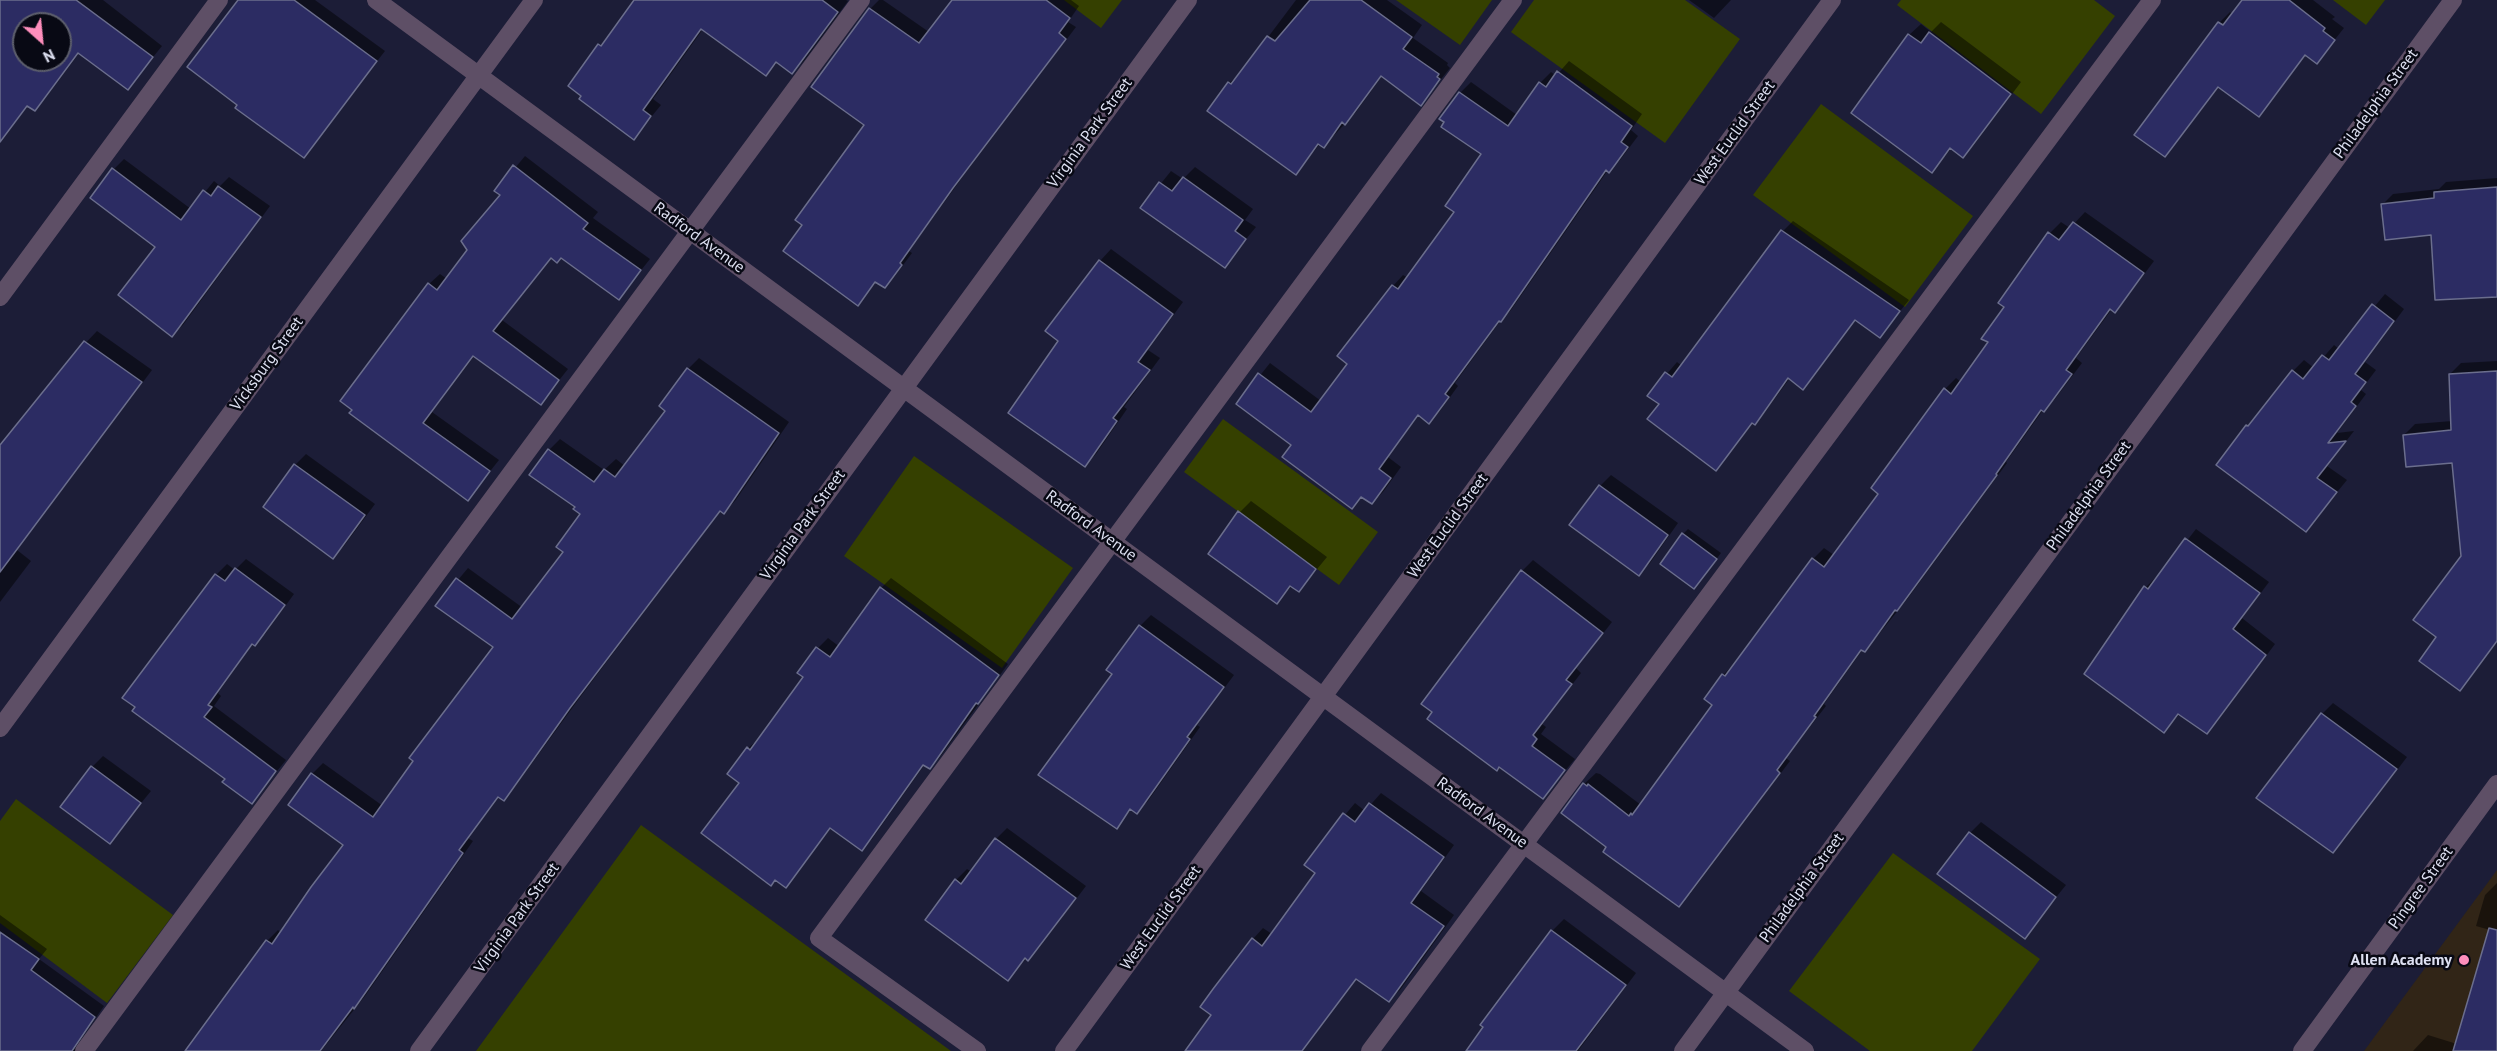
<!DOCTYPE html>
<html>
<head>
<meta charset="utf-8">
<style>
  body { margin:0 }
  #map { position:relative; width:2497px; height:1051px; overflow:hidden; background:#1c1d37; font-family:"PT Sans",sans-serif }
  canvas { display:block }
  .north { position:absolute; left:12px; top:12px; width:60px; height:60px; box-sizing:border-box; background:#080914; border:2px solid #5d5f6c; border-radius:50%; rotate:153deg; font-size:16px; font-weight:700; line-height:24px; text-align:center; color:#dde0f1 }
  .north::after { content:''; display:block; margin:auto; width:21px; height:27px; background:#fe8ebc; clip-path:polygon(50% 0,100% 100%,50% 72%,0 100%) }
</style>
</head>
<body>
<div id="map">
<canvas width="2497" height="1051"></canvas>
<div class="north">N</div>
</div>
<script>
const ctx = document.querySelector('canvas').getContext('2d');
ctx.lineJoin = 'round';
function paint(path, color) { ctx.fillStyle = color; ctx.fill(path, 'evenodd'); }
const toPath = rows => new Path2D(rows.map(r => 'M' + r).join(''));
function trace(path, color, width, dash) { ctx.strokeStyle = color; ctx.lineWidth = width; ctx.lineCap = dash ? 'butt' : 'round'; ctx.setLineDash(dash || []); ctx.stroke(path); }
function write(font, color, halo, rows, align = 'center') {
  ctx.font = font + ' "PT Sans",sans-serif'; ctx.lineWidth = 5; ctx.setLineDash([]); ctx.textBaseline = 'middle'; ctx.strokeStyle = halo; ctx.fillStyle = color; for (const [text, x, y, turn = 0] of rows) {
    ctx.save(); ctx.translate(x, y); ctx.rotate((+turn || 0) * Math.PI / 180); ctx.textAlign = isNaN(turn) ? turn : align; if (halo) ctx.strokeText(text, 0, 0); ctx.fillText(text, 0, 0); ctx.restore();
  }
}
const commercial = toPath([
  [2497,870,2497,1051,2364,1051]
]);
const green = toPath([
  [1064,0,1122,0,1101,28],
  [1396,0,1492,0,1460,45],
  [1534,0,1685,0,1740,39,1665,143,1511,32],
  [1901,0,2094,0,2115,16,2041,114,1897,5],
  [2333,0,2385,0,2366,25],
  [1821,104,1973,216,1905,307,1753,195],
  [1223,419,1378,532,1339,585,1184,472],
  [914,456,1073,568,1002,668,844,556],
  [16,799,173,915,107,1003,0,923,0,821],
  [641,825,951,1051,476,1051],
  [1893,853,2040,959,1972,1051,1870,1051,1789,991]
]);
const shadow = toPath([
  [0,0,103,0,162,46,128,88,80,52,45,99,35,109,29,105,4,135,0,133],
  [24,24,60,24,60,60,24,60],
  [239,0,315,0,385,51,303,156],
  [635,0,846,0,848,1,803,62,792,72,778,62,766,74,703,29,653,99,661,105,634,138,570,86],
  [879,0,883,0,929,32,954,0,1071,0,1079,6,1068,22,1076,27,964,175,909,251,912,253,895,276,884,287,877,281,858,304,804,225,866,124,870,9],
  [1296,0,1387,0,1422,25,1413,38,1448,63,1447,65,1450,68,1421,104,1382,76,1356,112,1323,147,1320,144,1296,173,1229,83,1241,73],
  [1689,0,1731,0,1714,18],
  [2244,0,2313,0,2335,17,2332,19,2344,28,2317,62,2306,54,2259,115,2220,86,2165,155,2136,134,2219,23,2230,12,2233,15],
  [1941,22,2021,82,1974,145,1963,156,1952,148,1932,171,1853,113,1909,35,1921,24,1931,32],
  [1569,61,1642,114,1631,130,1638,136,1620,160,1608,170,1511,310,1501,320,1455,383,1458,386,1440,411,1429,422,1419,415,1388,457,1401,467,1383,492,1372,503,1363,496,1352,507,1293,444,1238,403,1270,363,1321,401,1349,363,1393,286,1403,275,1408,278,1456,212,1483,154,1460,93,1471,82,1517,115,1540,83,1551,72,1556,76],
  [525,156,598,212,593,218,650,259,619,298,561,257,552,257,502,320,568,369,541,403,475,355,432,412,499,460,468,499,342,401,429,284,440,274,447,279,469,250,502,195,496,191],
  [124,159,191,209,214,181,220,186,229,177,270,206,183,325,172,335,157,246,114,169],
  [1195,167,1253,209,1245,220,1256,227,1224,266,1142,207,1171,171,1183,179],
  [2497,178,2497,295,2433,233,2382,205,2393,194,2439,189,2446,182],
  [2085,212,2154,261,2125,300,2114,311,2112,309,2076,358,2082,363,2055,399,2043,410,2006,462,2007,463,1908,598,1875,639,1863,649,1824,704,1826,706,1786,758,1790,761,1690,894,1679,905,1608,847,1584,784,1596,773,1600,774,1641,805,1714,705,1706,698,1723,675,1734,664,1736,665,1813,559,1824,548,1834,555,1881,493,1945,389,1956,378,1961,382,1990,342,2006,307,2000,302,2050,233,2061,222,2070,228],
  [1793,221,1909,300,1880,336,1856,319,1813,377,1802,388,1790,378,1765,412,1754,422,1716,469,1661,404,1649,395,1677,362,1682,366,1783,231],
  [1111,249,1183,302,1148,350,1160,358,1124,407,1127,409,1096,454,1085,465,1060,341,1100,261],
  [2385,294,2404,309,2365,362,2376,370,2361,390,2366,394,2337,433,2354,431,2327,466,2347,480,2306,530,2219,464,2247,426,2293,371,2304,360,2314,368,2334,345,2339,349],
  [97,331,152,370,17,550,31,561,0,602,0,445,60,370],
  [699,358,789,422,735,501,724,512,721,510,581,696,514,788,504,799,500,796,468,838,473,841,365,996,321,1051,187,1051,267,941,278,930,281,933,346,844,290,805,312,774,323,763,383,806,495,646,437,605,468,568,523,608,565,551,582,514,549,450,560,439,604,470,616,459,625,466,667,410,688,369],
  [2497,361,2497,642,2460,689,2439,637,2463,556,2453,462,2404,435,2415,424,2452,421,2450,374,2461,363],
  [306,454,375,504,344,546,333,557,295,465],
  [1611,475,1678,523,1650,563,1638,574,1600,486],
  [1251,501,1327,557,1299,591,1292,586,1277,602,1240,512],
  [1688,529,1721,553,1699,582,1683,534],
  [2196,529,2269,582,2242,618,2275,644,2217,722,2207,732,2180,714,2164,731,2086,673,2146,587,2156,577,2158,578],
  [246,559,294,594,265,634,253,643,218,693,221,696,214,706,286,760,252,802,227,778,124,697,216,575,227,564,235,570],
  [1533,560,1612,622,1576,668,1581,673,1542,724,1546,727,1541,734,1575,759,1543,797,1434,712,1522,571],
  [891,578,1008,664,940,757,930,768,925,764,872,839,862,849,832,827,785,886,741,783,748,748,759,739,805,677,818,648,828,638,840,647,881,588],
  [1151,615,1234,675,1197,725,1200,727,1148,801,1136,812,1132,809,1116,827,1115,674,1140,626],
  [2333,703,2407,757,2344,840,2333,851,2322,714],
  [103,756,151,791,109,842,92,767],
  [1381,793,1454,845,1421,891,1454,915,1400,990,1389,1000,1357,978,1302,1051,1186,1051,1213,1015,1253,939,1263,928,1272,934,1318,873,1324,840,1355,803,1365,811],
  [1981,822,2066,885,2024,937,1970,833],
  [1007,828,1086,886,1039,948,1028,959,1027,958,1008,979,956,880,967,869,972,872,996,839],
  [2497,883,2497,1051,2413,1051,2428,1035,2457,1044,2490,930,2476,926,2485,895],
  [0,915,47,949,39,959,104,1006,77,1045,86,1051,0,1051],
  [1564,919,1636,973,1578,1051,1467,1051,1485,1027,1482,1024,1552,931]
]);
const building = toPath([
  [0,0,76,0,153,57,128,90,78,53,35,111,27,106,0,142,0,0],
  [24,24,60,24,60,60,24,60,24,24],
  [238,0,294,0,377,61,304,158,235,108,237,105,187,67,238,0],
  [634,0,822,0,838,12,792,74,776,62,766,76,701,29,643,110,651,116,634,140,579,99,581,96,568,86,598,44,601,46,634,0],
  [952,0,1046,0,1070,18,1059,33,1066,39,953,188,900,263,902,265,885,288,875,282,858,306,783,251,802,225,795,220,864,125,811,87,869,8,919,43,952,0],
  [1310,0,1361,0,1412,37,1403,49,1439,74,1437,77,1440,79,1421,106,1381,76,1345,125,1342,122,1324,148,1318,144,1296,175,1207,111,1228,82,1231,84,1267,36,1275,41,1310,0],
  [2242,0,2289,0,2325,28,2323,31,2335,40,2317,64,2305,55,2259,117,2218,87,2165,157,2134,135,2218,22,2223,25,2242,0],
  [1929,32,2011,94,1963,158,1950,148,1932,173,1851,113,1908,34,1921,43,1929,32],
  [1557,71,1632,126,1621,142,1628,147,1609,173,1606,170,1501,322,1499,321,1445,394,1449,397,1429,424,1418,415,1379,469,1391,478,1372,504,1361,497,1352,509,1282,457,1291,445,1236,404,1258,373,1311,412,1347,364,1337,356,1392,285,1398,289,1454,212,1445,206,1481,154,1441,127,1444,122,1439,119,1459,92,1508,126,1539,82,1546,87,1557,71],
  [513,165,588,223,583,229,641,270,619,300,561,258,557,263,551,258,493,331,559,380,541,405,473,356,423,423,490,471,468,501,349,413,352,410,340,401,428,283,437,290,467,250,461,241,500,195,494,191,513,165],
  [112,168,181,220,203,190,211,196,218,186,261,217,172,337,118,295,155,247,90,198,112,168],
  [1183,177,1243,220,1235,231,1246,239,1225,268,1140,208,1159,182,1172,191,1183,177],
  [2497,187,2497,297,2435,300,2431,235,2385,240,2381,204,2434,198,2434,192,2497,187],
  [2073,222,2144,273,2115,313,2110,309,2066,370,2072,374,2044,412,2041,410,1996,474,1997,475,1897,611,1895,610,1865,652,1861,650,1814,716,1816,717,1777,770,1780,773,1679,907,1603,852,1606,847,1561,813,1583,783,1587,786,1588,784,1629,816,1631,813,1632,815,1712,705,1704,699,1722,674,1725,676,1812,558,1824,567,1878,494,1871,488,1944,388,1951,394,1988,342,1981,339,2004,307,1998,303,2048,232,2059,240,2073,222],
  [1781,230,1900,311,1880,338,1855,320,1803,390,1788,378,1755,425,1752,423,1716,471,1647,419,1659,404,1647,396,1665,372,1672,377,1781,230],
  [1099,260,1173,314,1138,362,1150,370,1113,418,1117,421,1085,467,1008,413,1058,341,1045,331,1099,260],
  [2372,304,2394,321,2355,374,2366,382,2351,402,2356,406,2328,443,2346,441,2317,478,2337,492,2306,532,2216,465,2246,425,2248,426,2292,370,2303,379,2322,355,2329,360,2372,304],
  [84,341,142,382,0,572,0,445,84,341],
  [687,368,779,433,724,514,720,511,570,708,504,801,498,797,459,850,463,853,354,1009,353,1007,320,1051,185,1051,266,940,272,944,311,887,343,845,288,805,311,773,373,817,413,761,409,758,493,647,435,606,456,578,512,619,563,552,556,547,580,514,573,509,575,507,529,475,548,449,594,482,604,469,615,477,665,411,659,406,687,368],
  [2497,371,2497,641,2460,691,2419,661,2436,637,2413,620,2461,556,2452,463,2406,467,2403,435,2451,430,2449,374,2497,371],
  [294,464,365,515,333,559,263,507,294,464],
  [1599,485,1668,535,1639,576,1569,525,1599,485],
  [1238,511,1316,569,1299,592,1290,586,1277,604,1208,554,1238,511],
  [1682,533,1717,559,1694,589,1660,564,1682,533],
  [2185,538,2260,593,2233,629,2266,655,2207,734,2178,714,2164,733,2084,674,2144,586,2148,589,2185,538],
  [235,568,285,605,255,646,252,644,208,705,212,707,204,717,276,771,252,804,222,782,225,779,132,711,135,707,122,698,215,574,225,581,235,568],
  [1521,570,1603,633,1566,680,1572,684,1533,735,1537,739,1532,746,1565,770,1543,799,1499,767,1497,771,1427,719,1432,712,1421,704,1521,570],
  [880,587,999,675,978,704,976,703,930,769,923,765,862,851,830,828,786,888,775,880,771,886,701,833,739,783,727,774,747,747,750,750,803,677,797,673,816,647,830,657,880,587],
  [1139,625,1224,687,1187,737,1190,739,1137,814,1130,809,1117,829,1038,775,1112,674,1106,670,1139,625],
  [2321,713,2397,769,2333,853,2256,798,2321,713],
  [91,766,141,803,110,844,60,807,91,766],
  [1369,803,1444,857,1411,903,1444,926,1389,1002,1356,979,1302,1051,1185,1051,1211,1015,1200,1007,1213,989,1252,938,1262,946,1315,873,1304,865,1343,813,1355,822,1369,803],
  [1969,832,2056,897,2025,939,1937,874,1969,832],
  [995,838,1076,898,1028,961,1025,958,1008,981,925,920,955,879,961,884,995,838],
  [2489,928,2497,930,2497,1051,2453,1051,2489,928],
  [1551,930,1626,985,1576,1051,1466,1051,1483,1027,1480,1025,1551,930],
  [0,932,39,959,31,970,95,1017,72,1051,0,1051,0,932]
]);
const lane = toPath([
  [0,297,219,0],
  [84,1051,861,0],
  [977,1051,819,938,1513,0],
  [1370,1051,2152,0]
]);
const street = toPath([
  [376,0,1805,1051],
  [0,728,534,0],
  [419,1051,1188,0],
  [1064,1051,1832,0],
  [1683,1051,2453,0],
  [2302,1051,2497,784]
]);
const markers = [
  [2464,960,6,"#fe8ebc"]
];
const streetNames = [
  ["Philadelphia Street",2376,104,-54],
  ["Virginia Park Street",1090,133,-54],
  ["West Euclid Street",1735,133,-54],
  ["Radford Avenue",699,238,36],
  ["Vicksburg Street",267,364,-54],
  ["Philadelphia Street",2089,496,-54],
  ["Virginia Park Street",803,525,-54],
  ["Radford Avenue",1091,526,36],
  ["West Euclid Street",1448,526,-54],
  ["Radford Avenue",1482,813,36],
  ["Philadelphia Street",1802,888,-54],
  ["Pingree Street",2421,888,-54],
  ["Virginia Park Street",517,918,-54],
  ["West Euclid Street",1161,918,-54]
];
const poiNames = [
  ["Allen Academy",2452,960]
];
paint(commercial, '#312517');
paint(green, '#354000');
paint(shadow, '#0007');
paint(building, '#2c2c63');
trace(building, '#6b6e8d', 1.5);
trace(lane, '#5e4f66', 18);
trace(street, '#5e4f66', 18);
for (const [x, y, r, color] of markers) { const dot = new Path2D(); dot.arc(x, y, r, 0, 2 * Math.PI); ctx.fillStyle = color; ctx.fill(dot); trace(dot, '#080914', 2); }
write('16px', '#dde0f1', '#080914', streetNames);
write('bold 16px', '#dde0f1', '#080914', poiNames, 'right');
</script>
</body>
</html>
